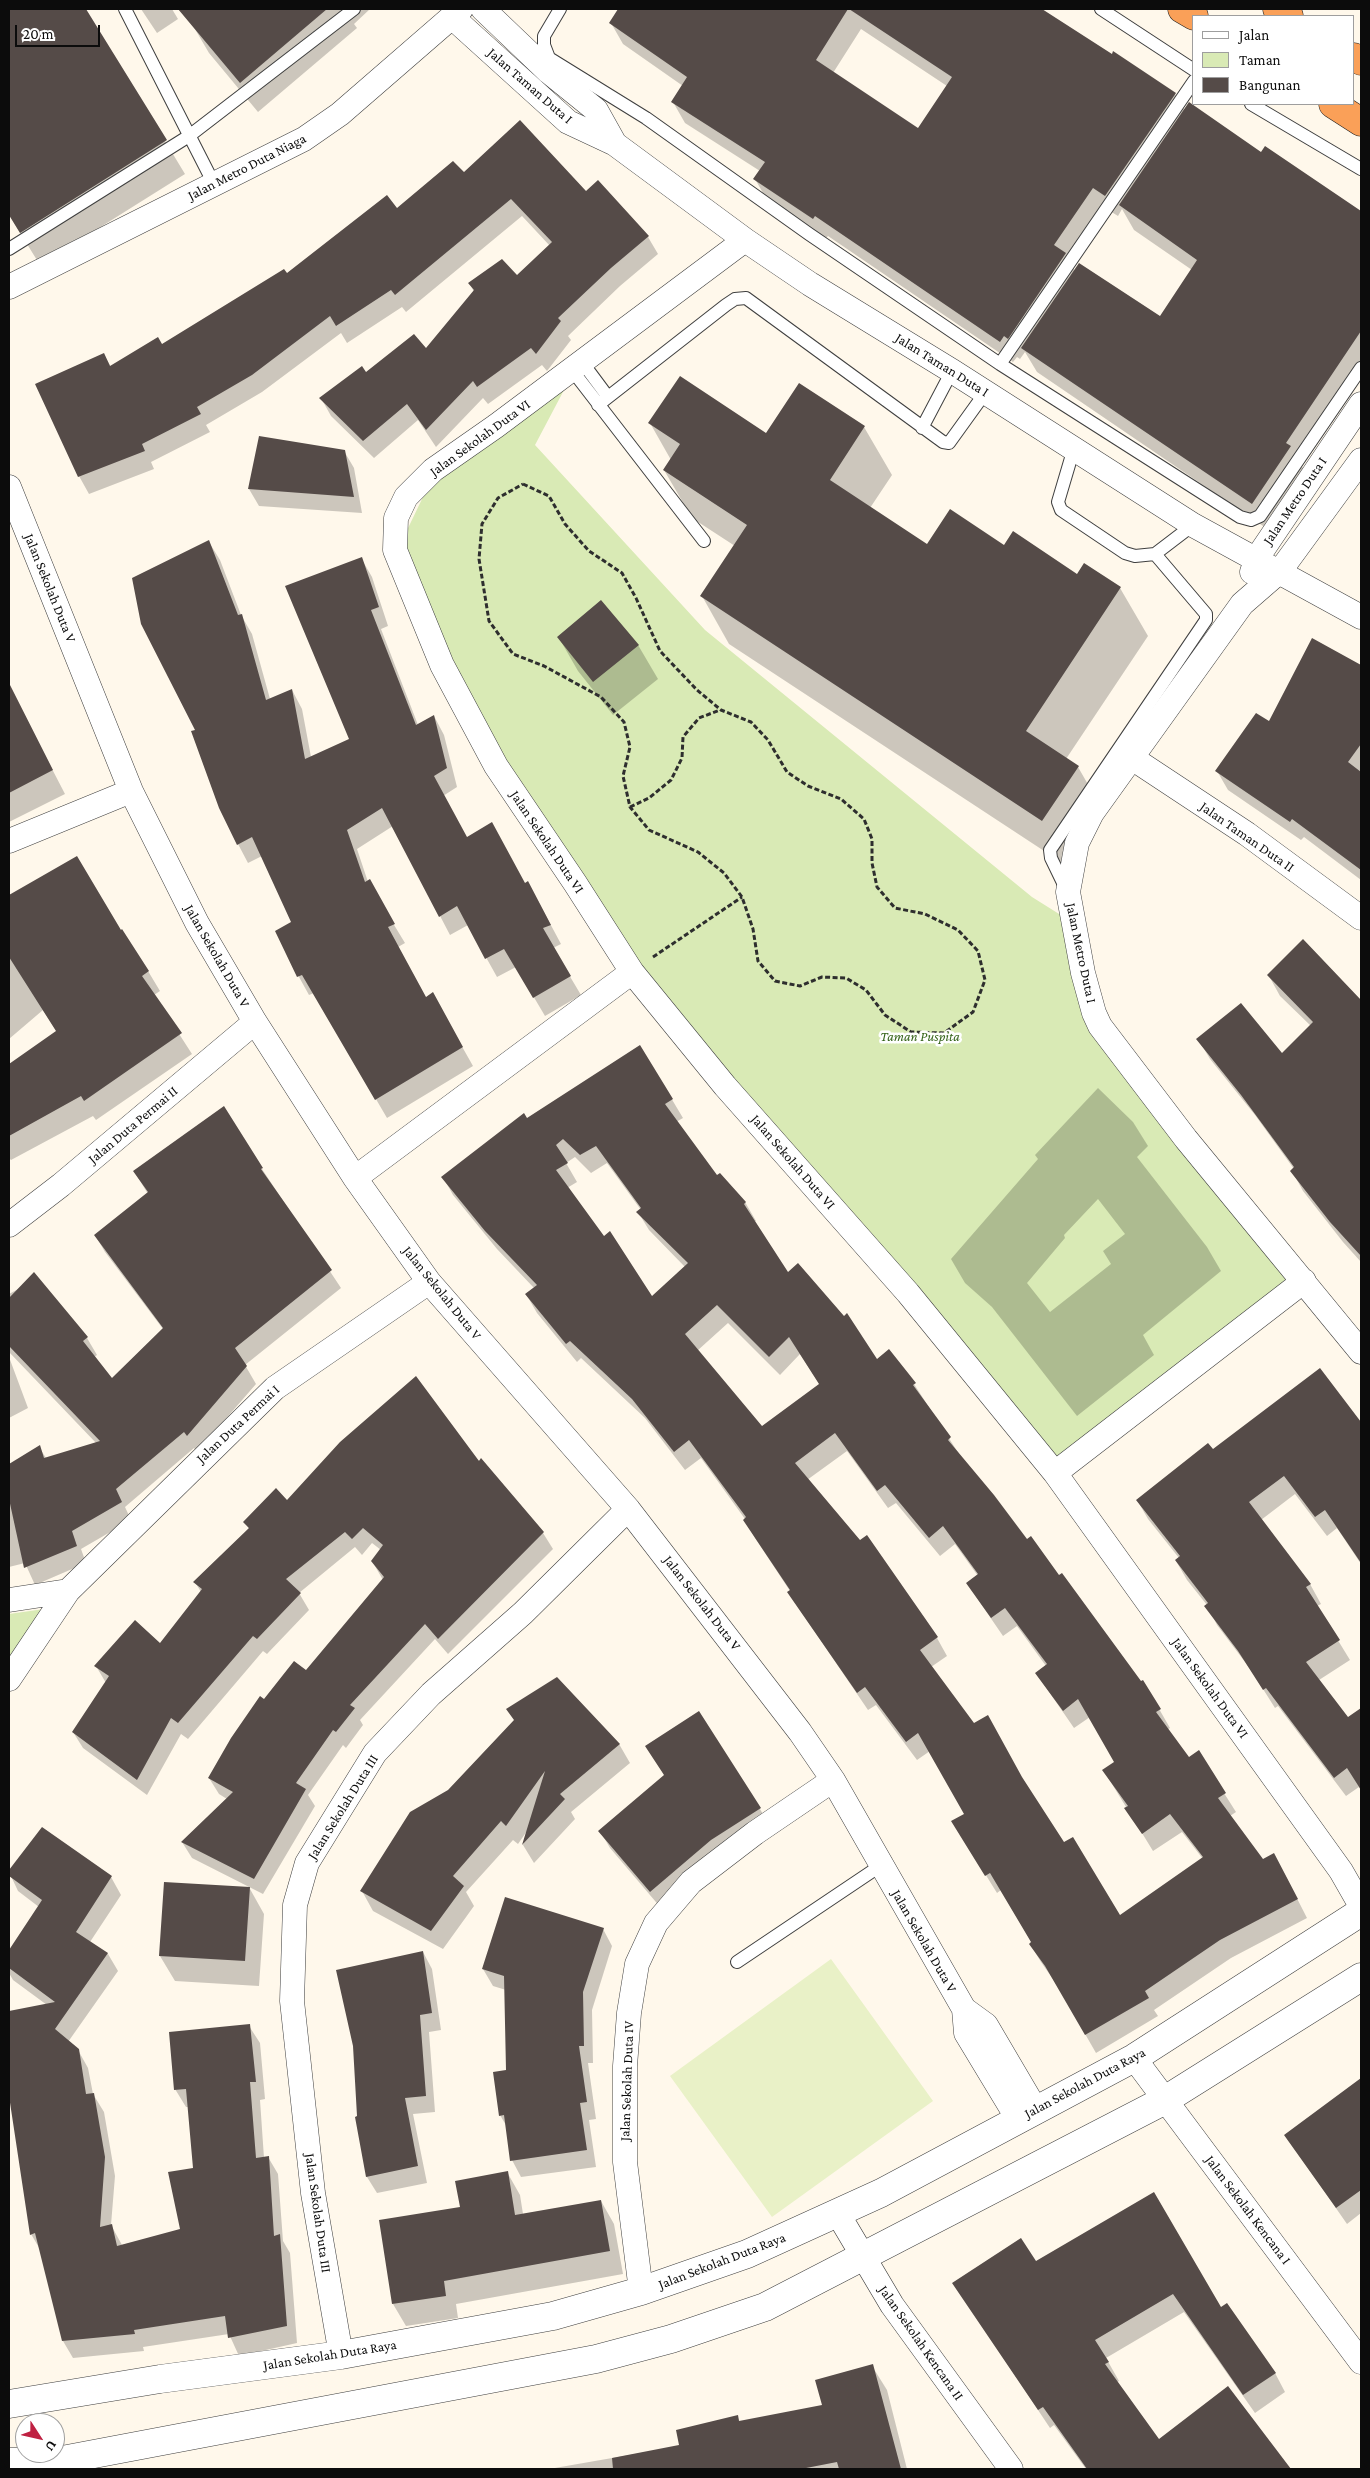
<!DOCTYPE html>
<html>
<head>
<meta charset="utf-8">
<style>
  body { margin:0 }
  #map { position:relative; width:1370px; height:2478px; overflow:hidden; background:#fff8eb; font-family:"Crimson Pro",serif }
  canvas { display:block }
  .frame { position:absolute; inset:0; border:10px solid #0c0c0c; pointer-events:none }
  .legend { position:absolute; left:1192px; top:15px; width:162px; height:90px; box-sizing:border-box; background:#fff; border:1px solid #9e9e9e; margin:0; padding:6px 9px; list-style:none; font-size:15px; color:#0c0c0c }
  .legend li { display:flex; align-items:center; gap:10px; height:25px }
  .legend b { width:25px; border:1px solid #9e9e9e }
  .north { position:absolute; left:15px; top:2413px; width:50px; height:50px; box-sizing:border-box; background:#fff; border:1px solid #9e9e9e; border-radius:50%; rotate:125deg; font-size:14px; font-weight:700; line-height:20px; text-align:center; color:#0c0c0c }
  .north::after { content:''; display:block; margin:auto; width:18px; height:22px; background:#bf2142; clip-path:polygon(50% 0,100% 100%,50% 72%,0 100%) }
  .scale { position:absolute; left:15px; top:25px; width:85px; height:22px; box-sizing:border-box; border:2px solid #0c0c0c; border-top:0; padding-left:6px; font-size:15px; line-height:18px; white-space:nowrap; color:#0c0c0c; -webkit-text-stroke:4px #fff; paint-order:stroke }
</style>
</head>
<body>
<div id="map">
<canvas width="1370" height="2478"></canvas>
<div class="frame"></div>
<ul class="legend">
<li><b style="height:6px;background:#fff"></b>Jalan</li>
<li><b style="height:14px;background:#d9eab5"></b>Taman</li>
<li><b style="height:14px;background:#554b48"></b>Bangunan</li>
</ul>
<div class="north">U</div>
<div class="scale">20 m</div>
</div>
<script>
const ctx = document.querySelector('canvas').getContext('2d');
ctx.lineJoin = 'round';
function paint(path, color) { ctx.fillStyle = color; ctx.fill(path, 'evenodd'); }
const toPath = rows => new Path2D(rows.map(r => 'M' + r).join(''));
function trace(path, color, width, dash) { ctx.strokeStyle = color; ctx.lineWidth = width; ctx.lineCap = dash ? 'butt' : 'round'; ctx.setLineDash(dash || []); ctx.stroke(path); }
function write(font, color, halo, rows, align = 'center') {
  ctx.font = font + ' "Crimson Pro",serif'; ctx.lineWidth = 5; ctx.setLineDash([]); ctx.textBaseline = 'middle'; ctx.strokeStyle = halo; ctx.fillStyle = color; for (const [text, x, y, turn = 0] of rows) {
    ctx.save(); ctx.translate(x, y); ctx.rotate((+turn || 0) * Math.PI / 180); ctx.textAlign = isNaN(turn) ? turn : align; if (halo) ctx.strokeText(text, 0, 0); ctx.fillText(text, 0, 0); ctx.restore();
  }
}
const green = toPath([
  [573,373,535,445,705,630,1032,897,1075,924,1098,1011,1312,1283,1054,1480,640,980,498,765,397,551,435,472],
  [44,1609,9,1660,9,1614]
]);
const pitch = toPath([
  [831,1959,933,2101,772,2217,670,2076]
]);
const shadow = toPath([
  [9,9,85,9,185,174,40,265,9,215],
  [141,9,172,9,178,19,157,33],
  [209,9,370,9,354,24,357,28,258,112,209,53,192,24],
  [620,9,1039,9,1175,94,1185,111,1261,153,1265,148,1361,213,1361,376,1301,465,1305,471,1266,528,1037,372,1025,352,1020,359,1017,357,1013,362,828,236,825,239,767,200,755,179,760,171,685,123,673,102,683,86,623,44,611,23],
  [861,29,947,86,918,130,833,73],
  [1105,208,1118,216,1122,209,1134,230,1192,270,1160,318,1075,271,1069,261],
  [464,174,586,192,648,237,658,254,620,286,568,336,571,340,547,371,542,365,488,404,483,398,436,447,418,420,374,458,331,416,321,398,366,374,426,350,474,292,470,284,517,276,550,246,522,216,406,312,402,307,347,343,341,333,262,392,206,425,210,432,151,462,154,469,89,494,79,476,104,355,111,367,161,345],
  [650,423,766,434,864,427,892,475,870,508,928,546,1004,546,1077,575,1120,588,1148,636,1066,759,1078,767,1105,814,1070,868,729,644,702,596,735,546,692,518,664,470,671,460],
  [260,437,344,451,354,468,362,513,259,506,249,489],
  [209,542,220,560,241,615,252,634,270,699,292,690,302,709,311,757,351,740,361,558,372,577,388,626,381,629,418,725,434,716,444,735,457,787,443,796,467,838,525,884,538,901,561,944,553,948,581,995,545,1016,516,967,497,977,468,925,450,935,393,826,357,849,368,882,405,943,398,947,426,998,443,1013,473,1066,387,1118,314,993,309,995,299,977,277,931,292,923,262,856,248,863,238,844,196,731],
  [559,638,638,645,658,679,613,715,578,671],
  [1313,639,1361,666,1361,880,1304,837,1301,840,1228,790,1217,771,1270,723],
  [23,713,65,794,9,822,9,720],
  [76,858,120,932,148,971,160,991,154,995,192,1054,96,1120,93,1116,11,1160,9,1158,9,1065,57,1032,43,1010,9,1039,9,897],
  [1303,941,1361,1002,1361,1262,1343,1242,1303,1191,1292,1171,1294,1169,1255,1115,1210,1059,1198,1039,1282,1055,1311,1026,1280,996,1269,976],
  [640,1046,683,1118,676,1122,717,1177,745,1202,756,1221,754,1222,788,1274,877,1360,889,1351,914,1384,961,1457,1026,1541,1141,1682,1143,1681,1170,1728,1167,1730,1188,1759,1198,1752,1236,1812,1230,1816,1263,1860,1284,1873,1307,1918,1231,1958,1154,2010,1158,2016,1096,2053,1057,1985,1041,1962,1030,1944,1032,1943,1001,1890,997,1893,964,1840,965,1814,930,1751,917,1760,876,1705,868,1710,800,1610,789,1592,790,1591,755,1538,745,1519,701,1458,685,1470,645,1418,581,1358,577,1362,537,1313,526,1294,534,1288,497,1249,453,1195,443,1177],
  [575,1157,591,1173,607,1163,641,1210,638,1212,649,1230,685,1267,651,1298,567,1188,577,1182,566,1163],
  [728,1323,780,1375,800,1354,820,1385,762,1428,697,1351],
  [847,1451,888,1508,896,1503,940,1556,955,1544,978,1576,968,1583,979,1601,1003,1636,1017,1626,1046,1666,1036,1673,1074,1728,1090,1717,1115,1762,1104,1771,1153,1851,1182,1832,1203,1859,1120,1917,1064,1844,1024,1781,974,1724,931,1667,947,1656,937,1638,807,1480],
  [1098,1088,1133,1122,1148,1146,1137,1157,1207,1247,1221,1271,1143,1335,1154,1355,1077,1416,992,1307,965,1283,951,1259,1038,1159,1035,1155],
  [1098,1199,1125,1234,1103,1251,1111,1264,1050,1312,1027,1283,1065,1238,1064,1235],
  [262,1169,341,1288,245,1365,256,1384,197,1452,194,1448,125,1507,131,1520,81,1549,86,1563,35,1585,25,1563,9,1567,9,1465,39,1447,46,1458,97,1444,9,1352,9,1294,20,1288,34,1274,87,1338,97,1355,94,1357,111,1379,163,1329,105,1252,95,1235,148,1194,134,1171],
  [9,1357,28,1408,9,1418],
  [1358,1420,1361,1426,1361,1564,1337,1528,1327,1536,1295,1494,1261,1520,1310,1584,1321,1604,1317,1606,1350,1660,1319,1680,1348,1719,1361,1710,1361,1791,1359,1787,1346,1796,1278,1706,1275,1708,1251,1670,1217,1625,1207,1605,1187,1580,1176,1561,1179,1558,1148,1519,1137,1500,1213,1451],
  [481,1460,543,1533,553,1549,448,1654,435,1639,360,1720,363,1725,346,1748,343,1745,308,1795,315,1806,263,1894,192,1858,182,1842,227,1799,219,1794,209,1778,265,1701,306,1672,383,1580,372,1561,381,1550,372,1543,362,1555,355,1547,299,1593,309,1610,267,1654,263,1651,188,1739,181,1734,147,1795,83,1748,73,1732,106,1683,96,1666,160,1645,201,1592,195,1582,249,1529,245,1522,287,1502],
  [508,1709,619,1744,630,1763,571,1812,575,1819,534,1863,523,1845,527,1831,518,1844,513,1840,466,1892,474,1906,443,1949,373,1911,362,1891,449,1791,515,1721],
  [699,1713,770,1825,661,1908,610,1848,600,1831,665,1776,647,1747],
  [43,1829,111,1877,121,1895,90,1942,108,1954,118,1971,68,2042,78,2050,88,2068,93,2094,104,2112,115,2176,111,2225,122,2245,181,2230,194,2169,189,2107,186,2107,175,2089,249,2026,260,2043,265,2099,260,2100,264,2158,268,2157,278,2174,283,2241,290,2253,297,2343,239,2356,229,2334,143,2347,144,2351,73,2358,63,2341,41,2251,31,2234,9,2083,9,2012,47,2005,13,1980,9,1973,9,1953,39,1907,18,1891,9,1872],
  [250,1889,264,1914,259,1986,175,1981,160,1956],
  [603,1929,612,1946,592,2010,593,2063,588,2063,596,2119,589,2120,596,2167,521,2177,512,2160,507,2127,500,2115,508,2071,506,1990,493,1986,483,1969],
  [423,1952,432,1969,441,2030,429,2032,435,2112,413,2114,427,2183,377,2193,367,2177,358,2117],
  [1359,2082,1361,2085,1361,2213,1347,2224,1285,2135],
  [507,2172,520,2195,523,2214,601,2201,614,2224,623,2274,456,2304,458,2318,406,2326,393,2304,461,2208],
  [1154,2193,1221,2309,1275,2373,1285,2392,1255,2413,1184,2312,1106,2358,1119,2381,1117,2382,1159,2441,1228,2388,1289,2469,1086,2469,1054,2425,1050,2428,954,2284,1035,2263],
  [872,2366,887,2390,907,2469,549,2469,681,2446,737,2416,740,2422,823,2406]
]);
const building = toPath([
  [9,9,86,9,167,140,20,233,9,215],
  [178,9,327,9,240,83],
  [618,9,848,9,816,60,918,128,952,77,849,9,1042,9,1112,54,1113,51,1176,93,1105,196,1093,188,1054,245,1066,253,1008,339,1004,336,1000,342,815,216,813,219,753,179,765,162,671,102,687,77,609,23],
  [1189,102,1261,152,1265,146,1361,211,1361,331,1286,443,1291,446,1252,504,1021,348,1079,263,1160,316,1197,260,1119,205],
  [520,120,586,191,598,180,649,236,611,268,558,318,561,321,536,354,531,348,477,387,473,381,426,430,407,404,363,441,319,398,362,366,366,372,414,334,426,348,474,290,468,283,502,259,517,275,552,242,511,199,395,295,391,290,336,326,330,316,252,375,197,407,201,414,142,444,145,451,78,477,35,384,104,353,110,366,158,337,162,344,284,269,287,273,387,195,397,208,453,161,464,172],
  [680,376,766,433,799,383,865,426,830,480,927,544,950,509,1004,545,1013,531,1077,574,1084,563,1121,587,1026,731,1079,766,1042,821,700,596,747,525,663,470,680,444,648,423],
  [259,436,345,450,354,497,248,489],
  [209,540,238,615,242,614,266,700,292,689,305,759,349,739,285,586,362,557,379,607,371,610,416,725,434,715,447,768,434,776,467,837,492,822,525,883,528,881,551,925,543,928,571,976,533,998,504,949,485,959,457,906,439,917,382,808,347,830,365,882,370,879,395,924,388,927,426,997,433,992,463,1047,375,1100,302,975,297,977,275,931,291,922,252,837,237,845,219,808,191,731,195,730,141,624,132,578],
  [601,600,639,645,593,682,557,637],
  [1312,638,1361,665,1361,744,1348,762,1361,772,1361,870,1292,819,1290,822,1215,771,1256,713,1269,721],
  [9,683,53,770,9,793],
  [77,856,121,930,122,929,149,971,142,976,182,1033,84,1101,81,1096,9,1136,9,1064,56,1031,9,957,9,895],
  [1303,939,1361,1000,1361,1256,1330,1222,1290,1171,1294,1167,1241,1095,1196,1039,1241,1003,1282,1053,1313,1022,1267,975],
  [640,1045,673,1099,665,1104,717,1175,720,1173,746,1202,744,1204,788,1272,798,1263,844,1316,847,1313,877,1359,889,1349,916,1383,913,1385,951,1437,948,1440,994,1495,1027,1539,1031,1536,1059,1575,1062,1573,1141,1681,1143,1680,1161,1709,1156,1712,1189,1757,1199,1750,1226,1793,1218,1798,1263,1859,1274,1853,1298,1899,1220,1940,1145,1991,1149,1998,1085,2035,1045,1966,1029,1944,1031,1942,990,1873,985,1876,951,1821,964,1814,918,1733,906,1742,865,1687,857,1693,787,1592,790,1590,743,1520,746,1517,689,1440,674,1452,632,1399,570,1341,566,1344,525,1294,537,1285,485,1231,441,1177,524,1113,527,1118],
  [563,1139,580,1155,596,1146,641,1208,636,1212,688,1263,652,1296,610,1231,604,1236,556,1170,568,1163,556,1145],
  [717,1305,769,1357,789,1337,819,1384,762,1426,685,1334],
  [835,1433,877,1491,885,1485,929,1538,943,1526,978,1574,966,1583,991,1618,1005,1608,1047,1664,1035,1673,1063,1711,1078,1699,1114,1762,1102,1770,1128,1806,1124,1808,1142,1834,1170,1814,1203,1857,1120,1915,1073,1837,1064,1842,1022,1777,988,1715,974,1723,920,1650,938,1637,867,1535,860,1540,795,1463],
  [224,1106,263,1168,261,1169,332,1270,235,1348,247,1366,187,1436,184,1432,116,1489,122,1502,72,1531,77,1546,24,1568,9,1499,9,1464,40,1445,44,1458,100,1441,9,1346,9,1298,34,1272,88,1337,83,1341,112,1378,163,1328,94,1235,148,1192,133,1171],
  [1320,1368,1361,1422,1361,1563,1325,1510,1315,1517,1284,1476,1249,1502,1311,1584,1306,1587,1340,1640,1306,1662,1348,1717,1361,1708,1361,1790,1347,1768,1334,1778,1266,1688,1263,1690,1238,1651,1204,1606,1208,1603,1175,1560,1180,1556,1136,1500,1208,1443,1213,1449],
  [416,1376,479,1461,481,1458,544,1532,438,1639,425,1624,350,1705,355,1708,336,1732,333,1730,296,1783,306,1789,254,1879,181,1842,233,1792,208,1778,231,1738,260,1696,264,1699,294,1661,306,1670,384,1577,371,1561,383,1545,363,1528,352,1539,345,1532,286,1579,301,1593,257,1639,253,1636,178,1723,171,1718,137,1780,72,1732,109,1676,94,1666,135,1620,160,1643,202,1589,193,1582,249,1528,243,1522,276,1488,287,1500,340,1442],
  [557,1677,620,1744,560,1794,565,1799,522,1845,545,1771,506,1826,501,1821,453,1876,464,1886,431,1931,360,1891,410,1812,448,1790,514,1720,506,1709],
  [699,1711,761,1808,711,1840,650,1892,598,1831,664,1775,645,1746],
  [42,1827,112,1876,76,1932,108,1953,55,2029,79,2049,86,2094,94,2093,105,2157,100,2227,112,2224,117,2246,180,2229,168,2172,193,2168,186,2089,174,2090,169,2032,250,2024,256,2082,250,2082,256,2158,269,2156,274,2236,280,2234,287,2326,228,2338,225,2316,134,2330,135,2334,62,2341,35,2233,30,2235,9,2096,9,2011,55,2002,9,1968,9,1950,42,1900,9,1876,9,1870],
  [164,1882,250,1887,245,1961,159,1956],
  [505,1897,604,1928,583,1992,584,2046,579,2046,587,2102,580,2103,587,2150,510,2161,504,2115,499,2116,493,2072,506,2070,504,1976,482,1969],
  [423,1951,432,2013,420,2015,426,2096,405,2098,418,2166,366,2177,355,2117,357,2116,353,2046,336,1970],
  [1361,2078,1361,2190,1336,2208,1284,2135],
  [508,2171,515,2215,601,2200,610,2251,444,2281,446,2296,392,2304,379,2220,460,2207,455,2181],
  [1154,2192,1221,2307,1227,2303,1276,2373,1243,2395,1173,2294,1095,2340,1109,2362,1105,2364,1159,2439,1228,2386,1291,2469,1087,2469,1043,2407,1038,2410,952,2283,1021,2238,1036,2261],
  [873,2364,901,2469,839,2469,837,2462,801,2469,613,2469,612,2458,679,2445,676,2430,738,2415,739,2421,822,2405,815,2380]
]);
const path = toPath([
  [523,484,549,496,565,524,589,551,622,573,636,598,660,651,697,690,721,710,751,722,768,740,787,772,808,786,841,799,864,819,872,839,872,863,877,887,895,908,925,914,958,930,978,951,985,980,973,1012,944,1033,911,1032,885,1015,866,990,846,978,822,977,800,986,775,981,758,961,753,929,742,897,724,873,698,852,649,830,630,807,623,776,630,747,624,722,601,697,544,666,513,654,489,621,479,559,482,524,498,498,523,484],
  [630,807,649,798,671,780,682,758,683,737,699,718,720,710],
  [653,957,742,897]
]);
const service = toPath([
  [125,9,214,184],
  [560,9,544,36,544,45,549,58,646,118,809,234,1000,364,1240,517,1251,520,1260,516,1361,368],
  [1101,9,1194,70],
  [1251,104,1361,169],
  [9,249,189,136,354,9],
  [582,362,608,397],
  [1000,364,1194,81],
  [572,370,704,541],
  [598,405,726,305,735,299,746,298,943,442,949,443,985,393],
  [922,428,952,371],
  [1074,448,1058,502,1061,510,1125,553,1135,556,1155,554,1193,525],
  [1066,889,1051,858,1050,850,1206,620,1206,614,1155,554],
  [737,1962,880,1866]
]);
const minor = toPath([
  [483,9,549,72,596,110,615,144],
  [452,17,568,122,615,144,745,240,810,284,952,371,1193,525,1361,617],
  [745,240,496,426,433,470,406,497,396,518,395,550,442,665,496,766,575,883,632,972,725,1086,908,1293,1055,1473,1341,1871,1361,1906],
  [9,287,304,139,340,114,461,9],
  [1361,460,1280,571,1242,604,1092,813,1077,843,1068,892,1083,973,1094,1013,1100,1026,1186,1139,1361,1352],
  [9,487,131,791,197,923,255,1022,355,1178,429,1282,628,1509,800,1732,833,1780,964,2009,986,2025,1036,2110],
  [1252,572,1257,558,1361,404],
  [1132,758,1247,834,1361,918],
  [9,841,131,791],
  [355,1178,632,972],
  [9,1225,61,1185,255,1022],
  [1055,1473,1304,1281],
  [9,1600,68,1591],
  [9,1679,68,1591,275,1388,429,1282],
  [964,2009,966,2033,1018,2119],
  [1134,2058,1361,2362],
  [838,2214,892,2305,1011,2469],
  [641,2291,625,2162,625,2066,629,2013,637,1964,656,1923,691,1882,755,1833,833,1780],
  [341,2355,313,2193,292,2001,295,1905,307,1863,375,1753,431,1694,523,1613,628,1509]
]);
const tertiary = toPath([
  [9,2404,160,2379,341,2355,553,2316,641,2291,747,2254,881,2193,1134,2058,1361,1912],
  [9,2462,57,2461,596,2359,671,2339,765,2307,1165,2100,1361,1977]
]);
const trunk = toPath([
  [1182,9,1194,16],
  [1277,9,1289,16],
  [1354,57,1361,61],
  [1333,104,1361,122]
]);
const streetNames = [
  ["Jalan Taman Duta I",530,86,41],
  ["Jalan Metro Duta Niaga",247,167,-27],
  ["Jalan Taman Duta I",942,365,32],
  ["Jalan Sekolah Duta VI",480,438,-36],
  ["Jalan Metro Duta I",1295,501,-56],
  ["Jalan Sekolah Duta V",50,588,68],
  ["Jalan Taman Duta II",1247,837,35],
  ["Jalan Sekolah Duta VI",547,842,56],
  ["Jalan Metro Duta I",1081,953,78],
  ["Jalan Sekolah Duta V",217,956,60],
  ["Jalan Duta Permai II",133,1125,-40],
  ["Jalan Sekolah Duta VI",793,1162,49],
  ["Jalan Sekolah Duta V",442,1293,51],
  ["Jalan Duta Permai I",238,1424,-43],
  ["Jalan Sekolah Duta V",702,1603,52],
  ["Jalan Sekolah Duta VI",1210,1688,54],
  ["Jalan Sekolah Duta III",343,1807,-58],
  ["Jalan Sekolah Duta V",924,1941,60],
  ["Jalan Sekolah Duta IV",627,2081,-88],
  ["Jalan Sekolah Duta Raya",1085,2083,-28],
  ["Jalan Sekolah Kencana I",1248,2210,53],
  ["Jalan Sekolah Duta III",318,2213,82],
  ["Jalan Sekolah Duta Raya",722,2261,-21],
  ["Jalan Sekolah Kencana II",921,2343,55],
  ["Jalan Sekolah Duta Raya",330,2355,-9]
];
const parkNames = [
  ["Taman Puspita",920,1037]
];
paint(green, '#d9eab5');
paint(pitch, '#e9f1c7');
paint(shadow, '#0003');
paint(building, '#554b48');
trace(service, '#3f3f3f', 14);
trace(minor, '#3f3f3f', 25);
trace(tertiary, '#3f3f3f', 29);
trace(trunk, '#1d1d1d', 29);
trace(path, '#2e2e2e', 3, [5, 2.5]);
trace(service, '#fff', 12);
trace(minor, '#fff', 24);
trace(tertiary, '#fff', 28);
trace(trunk, '#faa058', 28);
write('14px', '#0c0c0c', '#fff', streetNames);
write('italic 14px', '#36651b', '#fff', parkNames);
</script>
</body>
</html>
